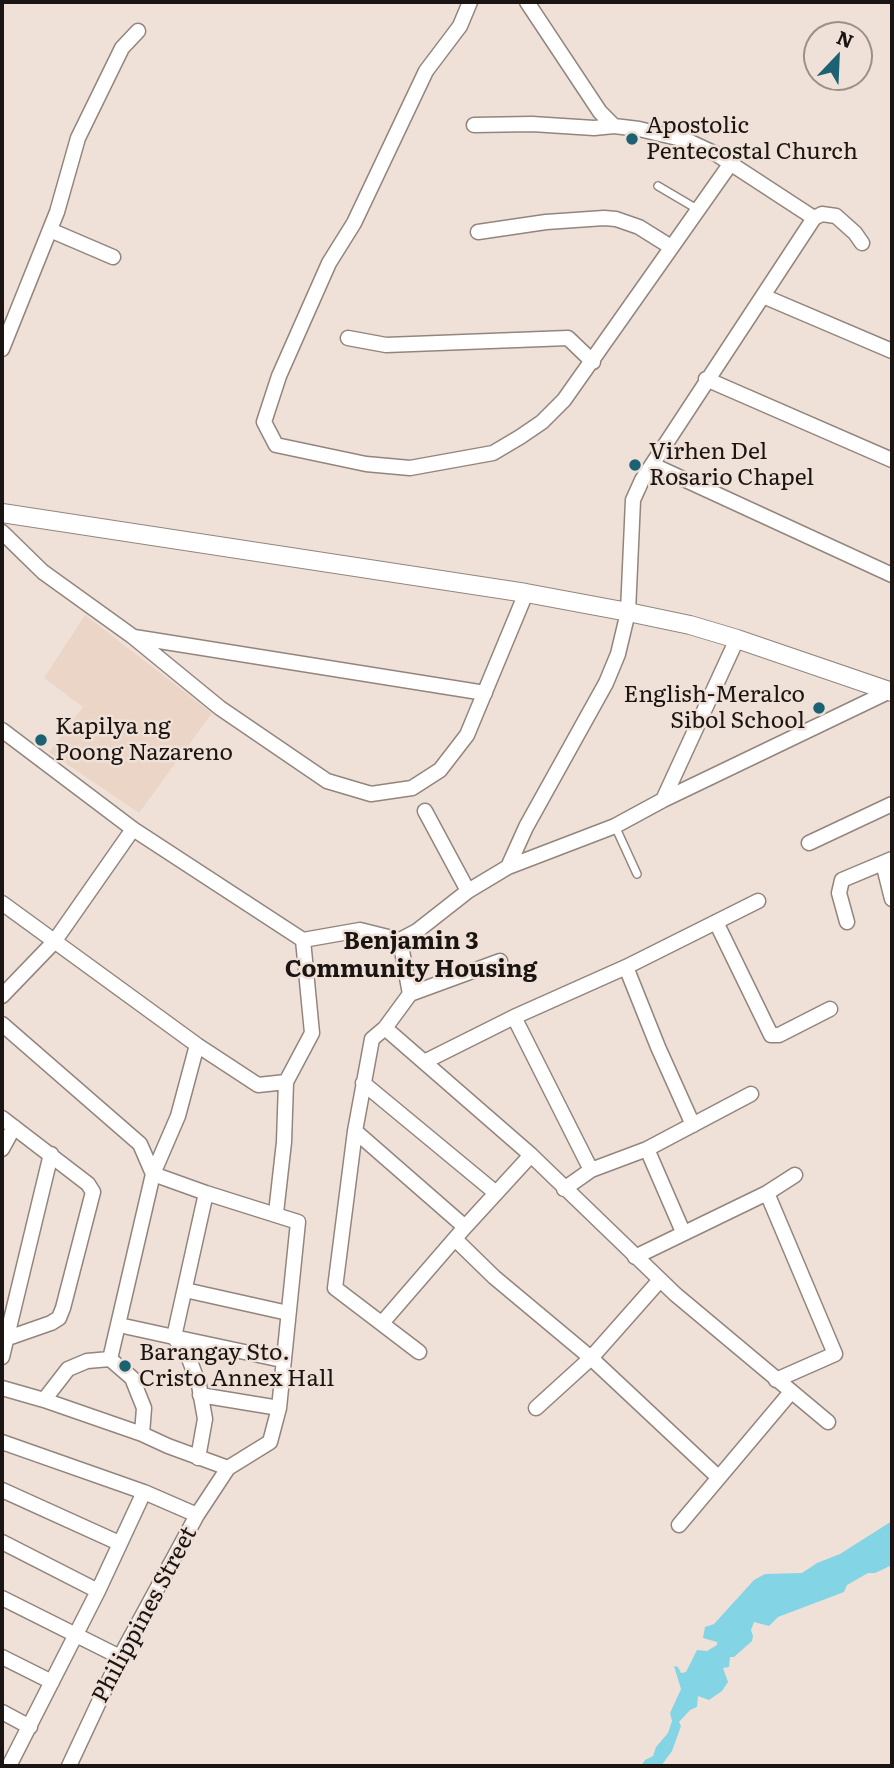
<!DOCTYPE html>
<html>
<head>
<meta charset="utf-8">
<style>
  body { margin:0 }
  #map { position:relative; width:894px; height:1768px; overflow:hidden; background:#f0e1d8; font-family:Literata,serif }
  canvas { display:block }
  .frame { position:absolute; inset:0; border:4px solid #1a1512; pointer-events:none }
  .north { position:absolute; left:803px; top:21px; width:70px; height:70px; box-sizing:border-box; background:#f0e1d8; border:2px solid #9a8f89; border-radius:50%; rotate:23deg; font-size:19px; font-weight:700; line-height:28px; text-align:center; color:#1a1512 }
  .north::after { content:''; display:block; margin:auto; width:24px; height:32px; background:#1c6273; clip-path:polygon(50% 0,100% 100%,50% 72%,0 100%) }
</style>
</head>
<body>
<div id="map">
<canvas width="894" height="1768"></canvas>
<div class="frame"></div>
<div class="north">N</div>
</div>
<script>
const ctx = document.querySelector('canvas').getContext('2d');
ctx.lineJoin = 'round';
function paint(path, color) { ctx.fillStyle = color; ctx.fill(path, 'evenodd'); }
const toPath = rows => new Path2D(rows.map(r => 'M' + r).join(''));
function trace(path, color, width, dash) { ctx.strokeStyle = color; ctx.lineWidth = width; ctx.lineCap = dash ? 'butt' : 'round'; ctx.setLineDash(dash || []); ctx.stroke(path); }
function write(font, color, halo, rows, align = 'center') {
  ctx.font = font + ' Literata,serif'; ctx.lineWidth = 5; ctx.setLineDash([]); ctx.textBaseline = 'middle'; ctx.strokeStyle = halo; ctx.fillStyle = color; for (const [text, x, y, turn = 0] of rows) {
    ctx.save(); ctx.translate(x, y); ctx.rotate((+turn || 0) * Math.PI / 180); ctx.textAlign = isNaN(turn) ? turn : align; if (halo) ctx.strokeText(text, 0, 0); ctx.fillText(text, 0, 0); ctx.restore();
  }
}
const built = toPath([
  [85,615,212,713,139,813,49,752,83,707,44,678]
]);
const water = toPath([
  [892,1521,892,1565,875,1573,868,1573,847,1585,844,1592,778,1617,769,1626,754,1622,751,1630,753,1636,752,1641,734,1657,730,1657,729,1667,723,1668,728,1682,722,1691,709,1700,698,1696,697,1707,690,1710,679,1722,681,1726,672,1751,661,1766,641,1766,645,1760,653,1756,656,1747,668,1733,672,1721,670,1713,681,1689,674,1666,678,1667,681,1673,686,1672,697,1650,707,1651,717,1645,717,1642,703,1638,705,1627,714,1624,754,1580,765,1574,802,1573,817,1563,840,1554]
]);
const service = toPath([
  [658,186,697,209],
  [615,826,637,874]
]);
const minor = toPath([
  [470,2,460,26,426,71,354,223,329,263,279,376,264,422,276,445,366,464,410,468,493,453,520,437,542,422,564,400,731,163],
  [527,2,600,112,614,126,639,129,686,140,716,154,814,218],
  [474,125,532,124,594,128,614,126],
  [50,230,113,257],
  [478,232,546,222,604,218,616,219,639,227,671,247],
  [763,296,892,351],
  [348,338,386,345,568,338,593,362],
  [2,349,57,212,78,138,122,48,138,31],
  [706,379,892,460],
  [653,465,892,575],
  [2,532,43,572,132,636,220,708,327,781,371,794,412,788,440,770,467,735,526,593],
  [134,637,485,693],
  [2,730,133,829,303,940,360,930,400,940,417,931,468,891,508,867,615,826,663,800,890,691],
  [663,800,737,639],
  [425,811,468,891],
  [809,843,892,804],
  [883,863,892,899],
  [508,867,526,827,606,683,618,654,628,612,633,500,642,480,814,218,822,214,836,216,855,233,862,243],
  [2,903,197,1045,258,1085,286,1082,312,1033,303,940],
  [716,922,771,1035,779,1035,830,1009],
  [847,922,839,893,842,880,892,859],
  [400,940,410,994,500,961],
  [626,967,658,1047,693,1125],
  [410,994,385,1028,531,1155,675,1294,828,1422],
  [2,996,54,942,133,829],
  [514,1017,591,1170],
  [2,1024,140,1144,153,1174,206,1193,298,1222,279,1408,270,1442,228,1468,197,1515,120,1657,69,1766],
  [385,1028,372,1039,355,1131,335,1288,419,1352],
  [424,1062,514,1017,626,967,758,901],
  [363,1083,496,1193],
  [2,1118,88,1184,93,1192,63,1308,59,1318,51,1323,8,1338,2,1337],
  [355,1131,465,1227],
  [2,1149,14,1127],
  [647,1149,683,1232],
  [564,1189,591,1170,647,1149,751,1094],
  [206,1193,174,1337,282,1360],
  [767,1193,835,1354,776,1380],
  [276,1213,284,1142,286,1082],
  [455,1239,494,1277,591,1358,718,1477],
  [635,1257,767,1193,795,1175],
  [185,1290,288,1313],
  [382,1323,465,1227,531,1155],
  [119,1325,174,1337,188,1356,199,1385,205,1419,198,1458],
  [2,1357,51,1154],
  [110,1359,153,1174,178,1116,197,1045],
  [2,1388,44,1400,142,1434,168,1446,228,1468],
  [200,1395,279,1408],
  [44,1400,68,1369,87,1361,110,1359,132,1378,144,1408,142,1434],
  [536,1408,591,1358,660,1280],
  [2,1442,144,1492,197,1515],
  [2,1490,119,1543],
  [679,1525,791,1392],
  [2,1542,98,1591],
  [2,1598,120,1657],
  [2,1657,52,1682],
  [2,1712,30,1727],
  [9,1766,98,1591,144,1492]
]);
const tertiary = toPath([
  [2,513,526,593,628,612,690,625,737,639,892,692]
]);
const markers = [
  [632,139,7,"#1c6273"],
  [635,465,7,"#1c6273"],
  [819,708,7,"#1c6273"],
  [41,740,7,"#1c6273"],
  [125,1366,7,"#1c6273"]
];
const poiNames = [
  ["Apostolic",646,126],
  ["Pentecostal Church",646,152],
  ["Virhen Del",649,452],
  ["Rosario Chapel",649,478],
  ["English-Meralco",805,695,"right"],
  ["Sibol School",805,721,"right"],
  ["Kapilya ng",55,727],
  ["Poong Nazareno",55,753],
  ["Barangay Sto.",139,1353],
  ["Cristo Annex Hall",139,1379]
];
const streetNames = [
  ["Philippines Street",145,1615,-62]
];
const neighbourhoodNames = [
  ["Benjamin 3",411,942],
  ["Community Housing",411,970]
];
paint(built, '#ebd5c7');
paint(water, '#83d4e4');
trace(service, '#93857d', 10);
trace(minor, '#93857d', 17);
trace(tertiary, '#93857d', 20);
trace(service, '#fff', 7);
trace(minor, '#fff', 14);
trace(tertiary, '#fff', 18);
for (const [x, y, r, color] of markers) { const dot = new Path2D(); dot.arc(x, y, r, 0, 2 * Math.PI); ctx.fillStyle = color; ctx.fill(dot); trace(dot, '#f0e1d8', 2.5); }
write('23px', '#1a1512', '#f0e1d8', poiNames, 'left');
write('23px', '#1a1512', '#f0e1d8', streetNames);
write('bold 24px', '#1a1512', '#f0e1d8', neighbourhoodNames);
</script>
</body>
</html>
